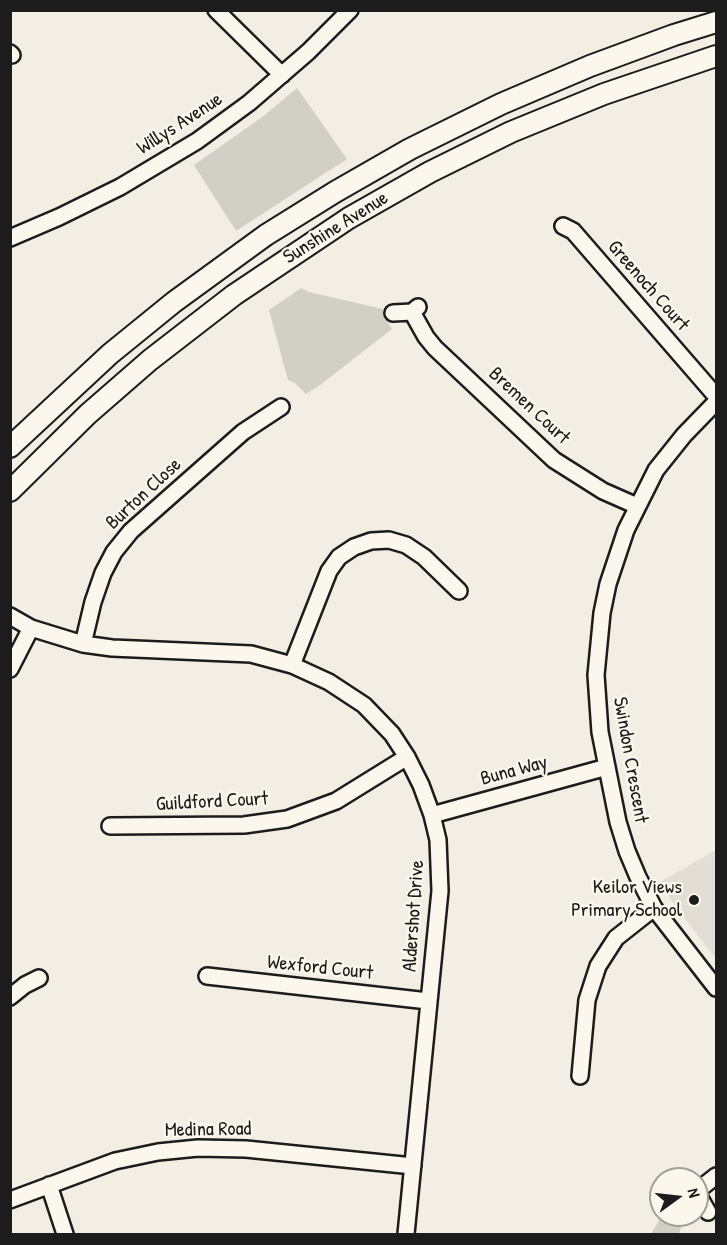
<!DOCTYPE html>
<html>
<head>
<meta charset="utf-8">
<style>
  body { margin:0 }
  #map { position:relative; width:727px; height:1245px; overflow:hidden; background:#f2eee4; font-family:"Patrick Hand",sans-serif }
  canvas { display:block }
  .frame { position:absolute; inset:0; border:12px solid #1c1c1c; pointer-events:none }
  .north { position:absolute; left:649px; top:1167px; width:60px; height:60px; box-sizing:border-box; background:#fbf7ec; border:2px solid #a29f99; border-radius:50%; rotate:75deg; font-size:16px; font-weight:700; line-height:24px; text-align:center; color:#1c1c1c }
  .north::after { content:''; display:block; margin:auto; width:21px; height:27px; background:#1c1c1c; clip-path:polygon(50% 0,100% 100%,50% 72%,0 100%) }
</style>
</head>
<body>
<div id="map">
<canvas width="727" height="1245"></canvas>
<div class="frame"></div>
<div class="north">N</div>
</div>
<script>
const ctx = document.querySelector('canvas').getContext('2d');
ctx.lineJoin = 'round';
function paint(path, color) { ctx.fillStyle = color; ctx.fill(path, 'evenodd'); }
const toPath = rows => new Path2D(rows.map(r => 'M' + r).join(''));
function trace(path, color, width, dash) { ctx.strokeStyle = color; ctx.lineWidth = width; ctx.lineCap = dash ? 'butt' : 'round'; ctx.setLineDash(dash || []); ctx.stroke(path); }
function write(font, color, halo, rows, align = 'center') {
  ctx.font = font + ' "Patrick Hand",sans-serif'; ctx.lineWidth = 4.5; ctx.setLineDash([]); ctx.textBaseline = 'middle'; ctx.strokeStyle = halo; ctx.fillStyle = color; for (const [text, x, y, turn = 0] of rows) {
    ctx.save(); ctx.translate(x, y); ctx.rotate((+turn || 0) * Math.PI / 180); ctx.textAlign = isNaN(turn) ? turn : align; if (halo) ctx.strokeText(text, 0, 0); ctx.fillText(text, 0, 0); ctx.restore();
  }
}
const built = toPath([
  [716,850,716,959,675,906,660,882]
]);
const green = toPath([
  [297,88,347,159,236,231,194,165,265,115],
  [301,288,309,292,383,309,385,319,392,329,320,385,306,394,295,383,288,380,269,310],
  [662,1215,685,1215,679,1234,651,1234]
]);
const minor = toPath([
  [216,10,282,75],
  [10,53,12,55],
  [563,226,573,231,716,396],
  [10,238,59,217,120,187,197,141,249,103,308,52,350,10],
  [412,312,426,337,435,348,554,460,603,491,637,506],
  [393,313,412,312,418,307],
  [716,402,684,435,656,470,626,530,608,584,602,613,596,675,600,732,618,822,627,851,638,877,654,908,716,988],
  [10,616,31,628,83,644,112,648,251,654,292,665,329,682,364,705,392,734,407,757,421,785,432,815,438,840,440,891,406,1234],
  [83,644,93,602,103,573,114,552,131,531,243,432,281,407],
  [292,665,329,571,339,557,354,547,371,541,389,540,406,545,424,557,459,591],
  [10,669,31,628],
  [432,815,607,767],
  [110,826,244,825,287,819,336,801,407,757],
  [207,976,428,1001],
  [10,997,25,985,39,978],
  [580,1076,587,1000,598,966,616,938,654,908],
  [49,1185,65,1234],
  [697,1191,716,1176],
  [697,1193,708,1212],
  [10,1200,115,1161,158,1152,198,1148,246,1149,413,1166]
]);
const major = toPath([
  [10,447,110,354,174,302,266,235,335,192,410,149,501,104,590,66,674,35,716,22],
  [10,491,88,414,150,360,234,295,349,218,430,172,511,132,604,94,716,56]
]);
const markers = [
  [694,900,6,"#1c1c1c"]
];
const streetNames = [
  ["Willys Avenue",180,124,-33],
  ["Sunshine Avenue",336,228,-32],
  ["Greenoch Court",648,286,49],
  ["Bremen Court",529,406,43],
  ["Burton Close",144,494,-43],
  ["Swindon Crescent",630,760,80],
  ["Buna Way",514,771,-15],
  ["Guildford Court",212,802,-3],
  ["Aldershot Drive",414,916,-86],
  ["Wexford Court",320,968,6],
  ["Medina Road",208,1130,-1]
];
const poiNames = [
  ["Keilor Views",682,888],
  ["Primary School",682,911]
];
paint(built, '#e2ded5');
paint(green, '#d2cfc6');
trace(minor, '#1c1c1c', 20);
trace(major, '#1c1c1c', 24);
trace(minor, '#fbf7ec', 15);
trace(major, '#fbf7ec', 20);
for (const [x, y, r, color] of markers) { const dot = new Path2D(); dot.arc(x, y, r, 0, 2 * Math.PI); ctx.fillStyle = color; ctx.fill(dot); trace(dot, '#fbf7ec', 2); }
write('20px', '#1c1c1c', '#fbf7ec', streetNames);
write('20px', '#1c1c1c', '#fbf7ec', poiNames, 'right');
</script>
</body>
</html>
